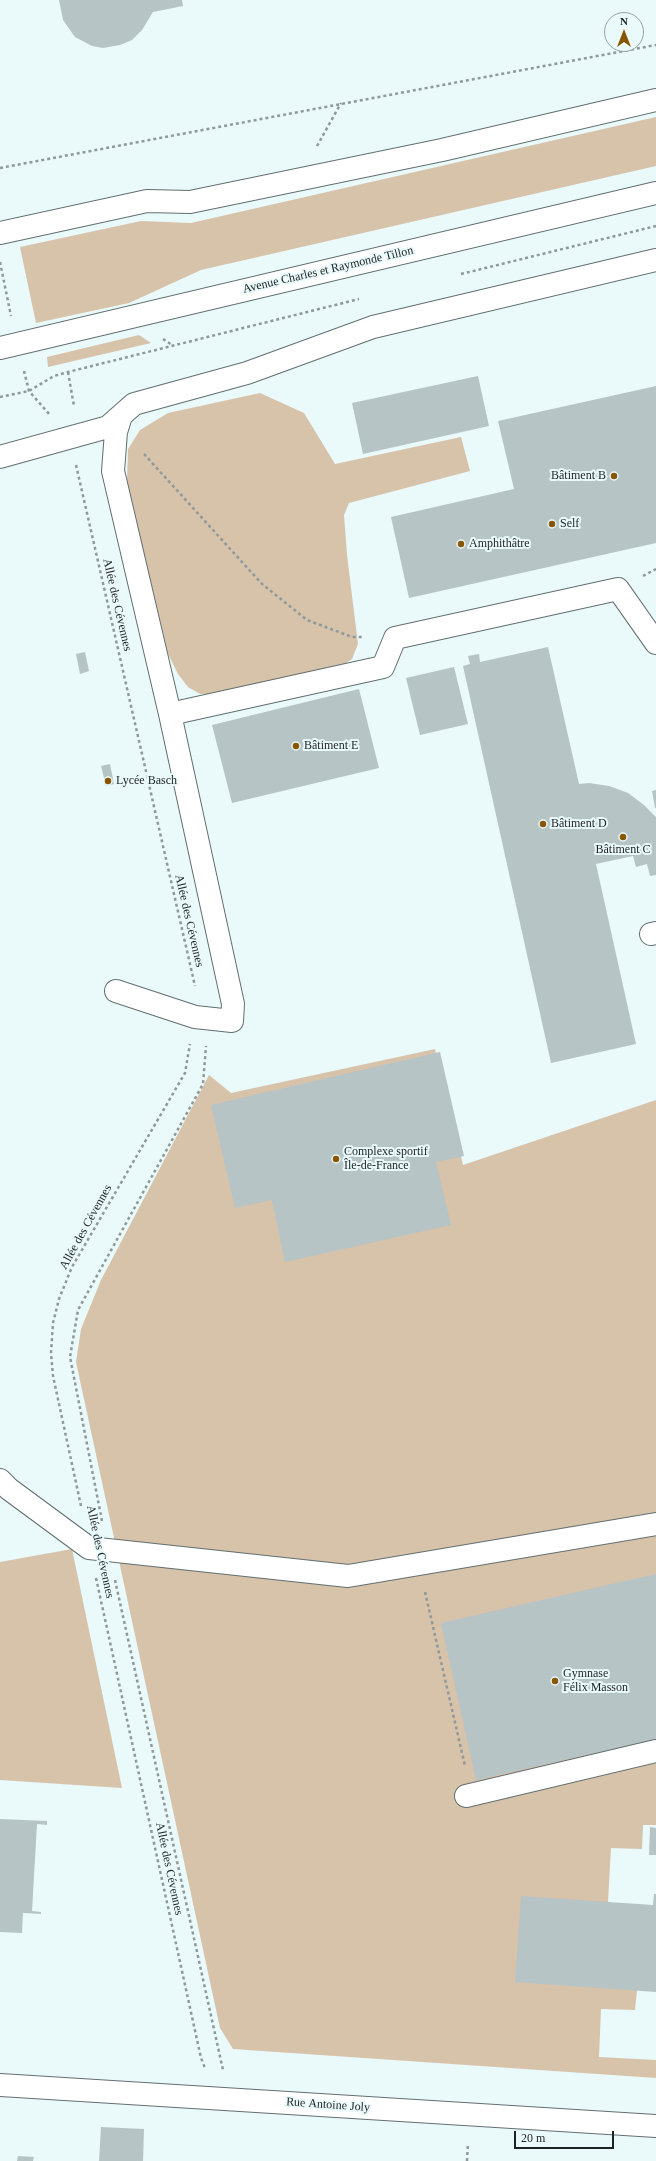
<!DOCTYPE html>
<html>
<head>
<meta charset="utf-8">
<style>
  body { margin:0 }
  #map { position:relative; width:656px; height:2161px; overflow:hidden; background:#eaf9fa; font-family:"Times New Roman",serif }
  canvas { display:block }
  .north { position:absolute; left:604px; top:12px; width:40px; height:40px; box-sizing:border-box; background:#eaf9fa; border:1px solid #98a3a4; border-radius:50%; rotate:0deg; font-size:11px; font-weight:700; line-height:16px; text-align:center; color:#1d2222 }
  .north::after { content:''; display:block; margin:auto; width:14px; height:18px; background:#850; clip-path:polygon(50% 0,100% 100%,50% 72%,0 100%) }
  .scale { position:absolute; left:514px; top:2131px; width:100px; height:18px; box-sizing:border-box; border:2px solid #1d2222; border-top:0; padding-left:5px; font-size:12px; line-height:14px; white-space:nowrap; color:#1d2222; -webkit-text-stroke:3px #eaf9fa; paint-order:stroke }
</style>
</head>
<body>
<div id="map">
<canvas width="656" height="2161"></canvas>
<div class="north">N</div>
<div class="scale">20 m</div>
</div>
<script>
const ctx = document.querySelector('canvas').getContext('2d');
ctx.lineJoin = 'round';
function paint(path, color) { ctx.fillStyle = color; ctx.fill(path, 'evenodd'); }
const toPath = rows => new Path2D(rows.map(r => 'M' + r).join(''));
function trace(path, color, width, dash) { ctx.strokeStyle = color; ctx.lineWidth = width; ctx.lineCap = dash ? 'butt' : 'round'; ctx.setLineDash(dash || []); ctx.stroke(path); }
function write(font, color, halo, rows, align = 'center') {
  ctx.font = font + ' "Times New Roman",serif'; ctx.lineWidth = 4; ctx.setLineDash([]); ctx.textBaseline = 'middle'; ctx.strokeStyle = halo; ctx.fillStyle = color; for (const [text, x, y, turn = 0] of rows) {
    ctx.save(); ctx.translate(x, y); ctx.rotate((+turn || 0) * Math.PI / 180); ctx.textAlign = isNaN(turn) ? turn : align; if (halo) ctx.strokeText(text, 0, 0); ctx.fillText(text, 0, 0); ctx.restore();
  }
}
const green = toPath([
  [656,117,656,166,201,270,129,303,36,323,20,247,141,221,191,223],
  [139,335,151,343,48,367,47,357],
  [260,393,304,413,335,464,461,437,470,471,349,503,344,515,347,555,358,644,352,659,343,665,224,694,200,694,188,687,178,674,168,654,127,482,128,449,140,430,168,413],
  [435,1049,463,1165,656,1100,656,1825,643,1825,642,1849,611,1848,608,1902,637,1990,635,2010,601,2009,599,2057,656,2060,656,2078,233,2049,220,2028,76,1362,81,1329,101,1280,209,1075,231,1093],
  [72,1549,122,1788,0,1780,0,1562]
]);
const building = toPath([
  [59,0,182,0,183,6,153,12,142,30,132,40,120,45,103,48,92,46,75,37,63,20],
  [478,376,489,426,363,454,352,403],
  [656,386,656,543,409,598,391,517,514,489,498,421],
  [548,647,579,784,589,783,609,786,628,793,644,805,656,817,656,875,650,876,647,864,636,867,633,856,596,864,636,1044,551,1063,463,666,470,664,468,656,479,654,480,662],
  [85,652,89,671,80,674,76,654],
  [454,667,468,724,420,735,406,678],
  [359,689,379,768,232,803,212,725],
  [110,764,114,784,106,786,101,766],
  [656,790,656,808,655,808,652,791],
  [440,1052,464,1156,436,1162,451,1225,285,1262,272,1200,235,1208,211,1105],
  [656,1574,656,1739,476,1780,441,1623],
  [0,1819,47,1821,47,1825,37,1824,32,1911,41,1912,41,1914,23,1913,22,1933,0,1932],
  [650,1827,656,1828,656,1855,649,1855],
  [654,1894,656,1894,656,1992,515,1982,521,1896,653,1905],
  [101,2127,144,2129,143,2161,99,2161],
  [18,2156,34,2157,33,2161,17,2161]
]);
const path = toPath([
  [317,146,341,103],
  [0,168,656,45],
  [0,262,11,316],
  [461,274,656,226],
  [163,339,172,345],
  [24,371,29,391,49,414],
  [68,372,74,406],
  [0,397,29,391,54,376,68,372,359,299],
  [144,454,262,584,307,620,352,637,363,637],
  [76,465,195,986],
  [643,576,656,569],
  [81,1506,53,1376,51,1353,53,1323,59,1299,72,1267,185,1073,190,1044],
  [102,1521,70,1357,78,1310,203,1084,206,1046],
  [96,1578,201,2058,205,2068],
  [115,1580,223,2070],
  [425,1592,465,1766],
  [467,2161,468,2143]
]);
const minor = toPath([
  [0,457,108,427,134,404,247,373,373,327,656,260],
  [170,714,383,667,395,638,618,589,656,643],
  [651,934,656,933],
  [116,991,195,1017,232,1021,233,1004,170,714,113,471,116,432,121,416],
  [0,1480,9,1489,89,1548,348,1576,656,1524],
  [466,1796,656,1751],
  [0,2085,656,2126]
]);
const major = toPath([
  [0,233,147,201,190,202,442,150,656,100],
  [0,348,656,193]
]);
const markers = [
  [614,476,4,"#850"],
  [552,524,4,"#850"],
  [461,544,4,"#850"],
  [296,746,4,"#850"],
  [108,781,4,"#850"],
  [543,824,4,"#850"],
  [623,837,4,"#850"],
  [336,1159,4,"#850"],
  [555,1681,4,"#850"]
];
const streetNames = [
  ["Avenue Charles et Raymonde Tillon",328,270,-13],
  ["Allée des Cévennes",117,605,77],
  ["Allée des Cévennes",189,921,77],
  ["Allée des Cévennes",86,1227,-61],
  ["Allée des Cévennes",100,1552,78],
  ["Allée des Cévennes",169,1869,78],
  ["Rue Antoine Joly",328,2105,4]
];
const poiNames = [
  ["Bâtiment B",606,476,"right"],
  ["Self",560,524],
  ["Amphithâtre",469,544],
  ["Bâtiment E",304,746],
  ["Lycée Basch",116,781],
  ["Bâtiment D",551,824],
  ["Bâtiment C",623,850,"center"],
  ["Complexe sportif",344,1152],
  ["Île-de-France",344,1166],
  ["Gymnase",563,1674],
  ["Félix Masson",563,1688]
];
paint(green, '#d7c2aa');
paint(building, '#b6c4c6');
trace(minor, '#626f70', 24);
trace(major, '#626f70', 24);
trace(path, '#8f999a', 2.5, [3, 3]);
trace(minor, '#fff', 22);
trace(major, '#fff', 22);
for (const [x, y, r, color] of markers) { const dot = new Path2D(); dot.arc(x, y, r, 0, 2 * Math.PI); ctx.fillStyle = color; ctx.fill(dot); trace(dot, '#eaf9fa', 1.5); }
write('12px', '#1d2222', '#eaf9fa', streetNames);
write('12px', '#1d2222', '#eaf9fa', poiNames, 'left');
</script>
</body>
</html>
